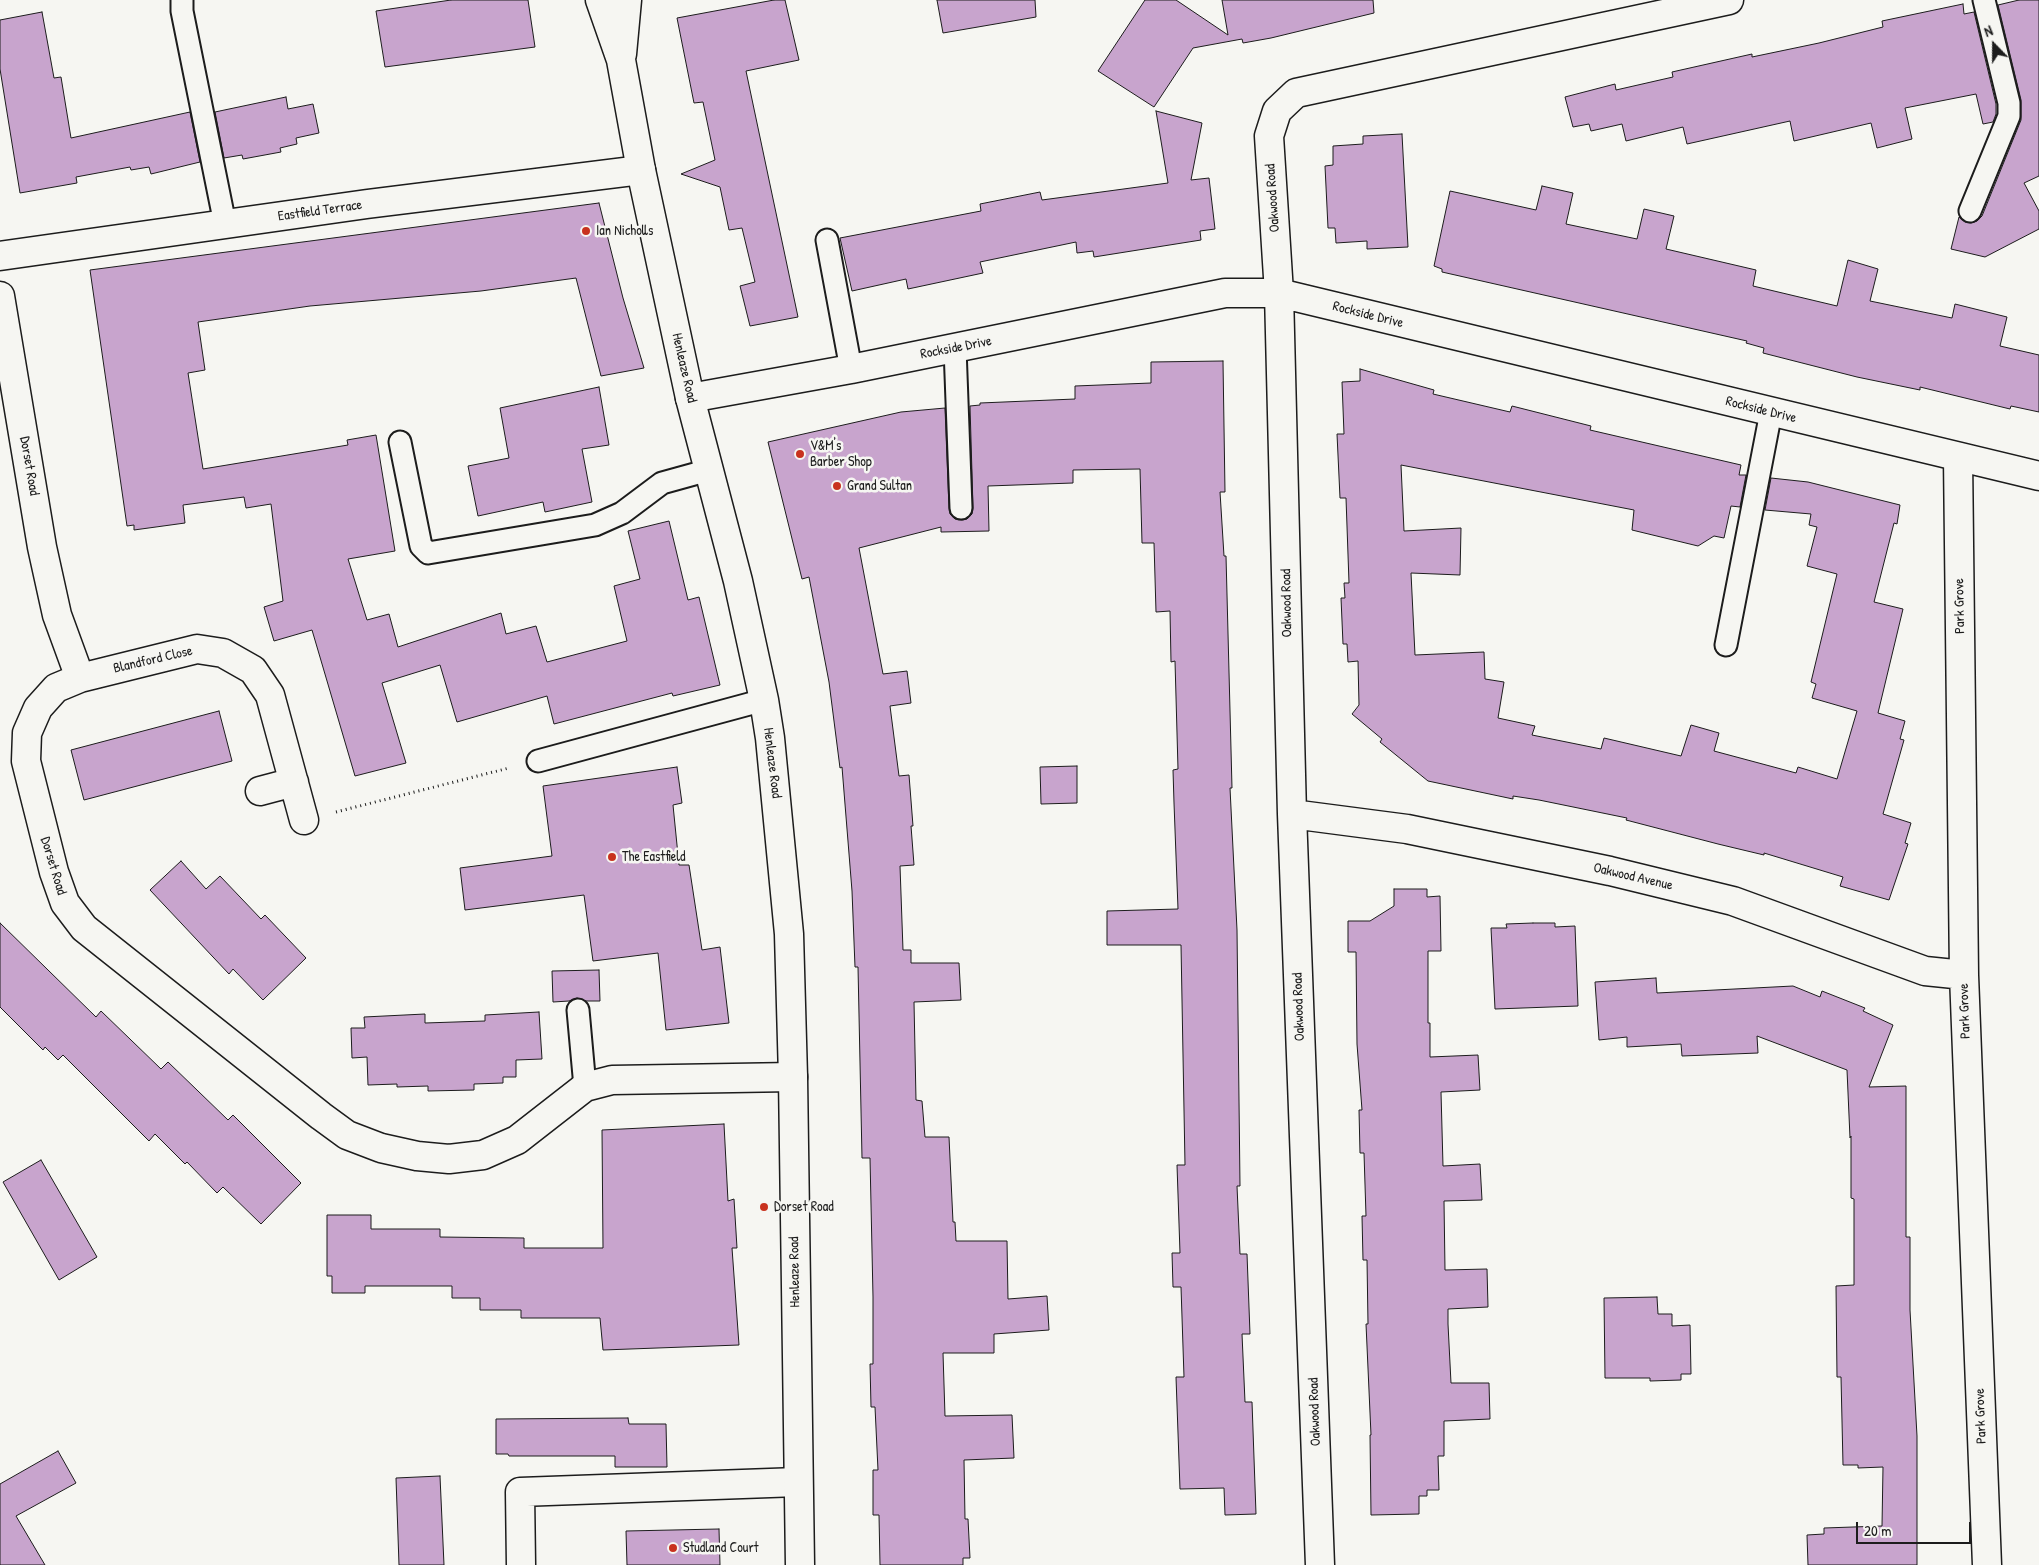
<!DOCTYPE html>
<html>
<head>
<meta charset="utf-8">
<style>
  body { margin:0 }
  #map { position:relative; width:2039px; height:1565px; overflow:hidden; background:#f6f6f2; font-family:"Patrick Hand",sans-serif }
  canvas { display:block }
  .north { position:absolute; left:1969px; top:20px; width:50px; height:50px; -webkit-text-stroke:4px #f6f6f2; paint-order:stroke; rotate:338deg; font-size:14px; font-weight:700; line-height:20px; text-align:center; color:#1c1c1c }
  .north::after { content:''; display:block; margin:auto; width:18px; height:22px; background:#1c1c1c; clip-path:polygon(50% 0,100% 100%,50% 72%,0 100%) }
  .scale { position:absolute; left:1856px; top:1522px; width:115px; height:22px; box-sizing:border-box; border:2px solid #1c1c1c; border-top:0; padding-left:6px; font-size:15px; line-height:18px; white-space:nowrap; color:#1c1c1c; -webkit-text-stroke:4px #f6f6f2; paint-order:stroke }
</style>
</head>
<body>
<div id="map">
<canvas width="2039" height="1565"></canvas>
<div class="north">N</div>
<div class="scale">20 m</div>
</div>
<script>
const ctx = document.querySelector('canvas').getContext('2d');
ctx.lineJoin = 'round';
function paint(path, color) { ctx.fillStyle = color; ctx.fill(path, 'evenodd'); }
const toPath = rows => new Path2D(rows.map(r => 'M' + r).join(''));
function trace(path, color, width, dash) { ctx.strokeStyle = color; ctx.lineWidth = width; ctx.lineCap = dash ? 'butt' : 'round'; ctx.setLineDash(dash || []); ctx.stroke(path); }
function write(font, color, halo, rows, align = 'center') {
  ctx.font = font + ' "Patrick Hand",sans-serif'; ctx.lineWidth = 5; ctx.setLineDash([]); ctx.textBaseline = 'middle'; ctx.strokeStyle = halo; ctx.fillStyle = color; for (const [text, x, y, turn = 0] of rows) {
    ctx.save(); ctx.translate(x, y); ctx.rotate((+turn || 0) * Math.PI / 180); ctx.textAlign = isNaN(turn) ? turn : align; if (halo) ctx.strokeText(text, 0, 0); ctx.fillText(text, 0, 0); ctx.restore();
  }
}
const building = toPath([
  [451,0,528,0,535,47,385,67,376,11,451,0],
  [774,0,785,0,799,60,746,71,798,317,750,326,740,286,755,282,742,228,729,230,720,187,681,174,715,160,703,102,694,103,677,18,774,0],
  [937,0,1035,0,1036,17,943,33,937,0],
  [1145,0,1176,0,1228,35,1222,0,1373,0,1374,13,1271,38,1243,43,1242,39,1193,48,1154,107,1098,71,1145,0],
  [2019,0,2039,0,2039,176,2024,183,2039,211,2039,229,1985,257,1951,249,1959,217,1965,222,1971,223,1977,221,1982,216,2021,120,2021,100,1998,5,2019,0],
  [1963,4,1964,14,1974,12,1996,104,1996,114,1993,122,1983,124,1976,94,1905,108,1912,139,1877,148,1871,123,1794,141,1790,121,1687,144,1683,127,1626,141,1622,124,1591,131,1589,124,1573,127,1565,97,1615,84,1616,90,1673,77,1672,72,1752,54,1752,57,1819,43,1883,27,1882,21,1963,4],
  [42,12,54,78,61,77,71,138,190,112,200,162,151,174,149,167,131,170,130,167,76,177,77,183,20,193,0,69,0,20,42,12],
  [286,97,288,109,313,104,319,133,296,138,297,144,280,148,281,152,243,159,242,155,224,158,215,112,286,97],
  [1156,111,1202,123,1191,180,1209,178,1215,229,1200,231,1201,240,1094,257,1093,251,1077,253,1076,242,980,262,983,273,908,289,906,279,852,291,840,238,981,211,980,204,1040,192,1042,200,1168,183,1156,111],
  [1402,134,1408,247,1367,249,1367,241,1336,243,1335,228,1328,228,1325,166,1333,165,1333,146,1363,144,1363,136,1402,134],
  [1542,186,1573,193,1566,224,1637,239,1644,209,1674,216,1666,249,1756,270,1753,286,1837,306,1848,260,1878,269,1870,301,1952,318,1955,304,2007,317,2000,346,2039,355,2039,412,2011,406,2010,409,1920,387,1920,390,1857,377,1763,353,1764,348,1746,343,1747,341,1442,272,1442,269,1434,266,1450,191,1536,210,1542,186],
  [599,203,623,298,644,368,601,376,576,278,481,291,310,306,198,322,205,370,188,373,203,469,348,445,347,440,376,435,395,551,348,559,367,620,389,614,398,647,501,613,506,634,536,626,547,662,627,641,614,586,640,579,628,531,669,521,688,600,699,597,720,685,673,696,672,693,554,724,547,696,457,722,440,665,382,683,406,763,355,776,312,630,274,641,264,607,283,601,271,504,246,508,244,497,183,505,185,523,134,530,134,525,127,526,90,270,599,203],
  [1223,361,1225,492,1220,492,1224,556,1226,556,1232,788,1230,788,1237,930,1240,1186,1237,1186,1240,1254,1247,1254,1250,1334,1242,1334,1245,1402,1252,1402,1256,1514,1225,1515,1224,1488,1180,1489,1176,1377,1184,1377,1181,1287,1173,1287,1172,1253,1180,1253,1177,1165,1185,1165,1181,945,1107,945,1107,911,1178,909,1174,803,1173,770,1178,769,1175,661,1171,662,1170,611,1156,612,1154,543,1142,543,1140,469,1073,470,1073,483,988,486,989,531,941,532,941,527,859,548,883,674,907,671,911,703,890,706,899,776,909,775,913,826,911,826,914,865,900,866,903,950,911,950,911,963,959,963,961,1000,914,1002,916,1100,922,1101,925,1137,949,1137,953,1222,955,1222,956,1241,1007,1241,1008,1299,1047,1296,1049,1330,994,1334,994,1353,943,1353,945,1416,1012,1415,1014,1458,964,1460,965,1519,968,1519,970,1558,963,1558,963,1565,880,1565,879,1515,873,1515,873,1470,878,1470,875,1407,871,1407,870,1364,873,1364,873,1297,870,1158,862,1158,858,967,855,967,852,891,842,767,840,768,829,682,809,577,802,579,768,442,901,412,945,408,949,508,950,514,955,519,962,520,967,519,972,514,973,508,970,406,980,405,980,403,1075,399,1075,386,1151,383,1151,362,1223,361],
  [1360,369,1434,390,1433,394,1510,412,1512,406,1591,426,1590,430,1741,465,1739,475,1746,475,1740,507,1731,506,1724,538,1714,536,1698,546,1632,530,1634,510,1401,465,1404,531,1461,528,1460,575,1411,573,1415,655,1484,652,1485,679,1504,682,1498,718,1535,726,1532,735,1601,749,1604,738,1681,756,1691,725,1719,733,1714,751,1796,773,1798,767,1837,779,1857,711,1812,698,1816,684,1811,682,1837,574,1807,566,1817,527,1809,525,1811,514,1765,510,1771,478,1808,482,1900,505,1897,524,1894,523,1874,602,1903,609,1878,713,1905,721,1900,739,1904,740,1883,814,1911,823,1905,843,1908,844,1889,900,1840,886,1843,877,1764,853,1764,855,1718,844,1626,820,1627,818,1539,800,1513,796,1513,799,1428,781,1380,742,1382,739,1352,714,1359,705,1358,661,1348,662,1347,644,1343,644,1341,598,1345,598,1344,583,1349,583,1346,498,1340,498,1337,434,1344,434,1342,382,1360,381,1360,369],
  [599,387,609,445,582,449,592,502,545,512,543,502,478,516,468,466,509,458,500,408,599,387],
  [219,711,232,761,84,800,71,750,219,711],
  [1077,766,1077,803,1041,804,1040,767,1077,766],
  [677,767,682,803,673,805,679,865,689,865,702,950,720,947,729,1023,666,1030,658,953,593,961,584,895,465,910,460,868,552,856,543,786,677,767],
  [181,861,206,889,220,876,261,919,265,915,306,958,263,1000,233,969,229,974,150,890,181,861],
  [1394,889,1427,889,1427,897,1440,896,1441,951,1428,951,1428,1023,1430,1023,1430,1057,1478,1055,1480,1090,1441,1092,1443,1166,1480,1164,1482,1200,1444,1201,1445,1270,1487,1269,1488,1307,1448,1309,1448,1324,1451,1383,1489,1383,1490,1419,1444,1421,1444,1456,1438,1456,1439,1490,1427,1490,1427,1496,1419,1496,1419,1514,1371,1515,1370,1435,1371,1435,1366,1324,1368,1324,1367,1260,1363,1260,1362,1216,1366,1216,1364,1153,1360,1153,1359,1110,1362,1110,1357,1044,1356,952,1348,952,1348,921,1370,921,1394,906,1394,889],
  [0,923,96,1017,101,1011,161,1069,168,1062,228,1120,233,1115,301,1183,261,1224,223,1187,217,1193,187,1162,185,1164,155,1134,149,1141,63,1055,58,1060,45,1047,43,1050,0,1007,0,923],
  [1533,923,1555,923,1555,927,1575,926,1578,1006,1495,1009,1491,928,1507,928,1506,924,1533,923],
  [599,970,600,1001,586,1001,577,998,569,1001,553,1002,552,971,599,970],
  [1656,978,1657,993,1793,986,1820,997,1822,991,1865,1008,1863,1011,1893,1025,1869,1087,1906,1086,1906,1237,1910,1237,1910,1310,1917,1436,1917,1565,1808,1565,1807,1535,1824,1534,1824,1528,1882,1526,1883,1467,1858,1468,1858,1465,1843,1465,1841,1377,1837,1377,1836,1286,1854,1285,1854,1199,1851,1198,1851,1136,1850,1138,1847,1070,1757,1036,1758,1053,1682,1056,1681,1044,1627,1047,1627,1037,1599,1040,1595,982,1656,978],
  [539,1012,542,1059,516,1060,516,1077,503,1077,503,1083,474,1084,474,1090,428,1091,428,1086,397,1087,397,1084,368,1085,367,1057,352,1058,351,1028,365,1028,364,1017,425,1014,425,1023,485,1021,485,1015,539,1012],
  [724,1124,728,1201,734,1199,737,1248,732,1248,739,1345,603,1350,600,1318,521,1318,521,1310,480,1310,480,1298,452,1298,452,1286,365,1286,365,1293,332,1293,332,1276,327,1276,327,1215,371,1215,371,1229,440,1229,440,1237,524,1238,524,1248,603,1248,602,1130,724,1124],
  [41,1160,97,1257,59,1280,3,1182,41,1160],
  [1657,1297,1658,1314,1672,1314,1672,1326,1690,1325,1691,1374,1681,1374,1681,1380,1650,1381,1650,1378,1605,1378,1604,1298,1657,1297],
  [628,1418,629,1424,666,1424,667,1467,615,1467,615,1456,509,1456,508,1454,496,1454,496,1419,628,1418],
  [58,1451,76,1483,16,1516,45,1565,0,1565,0,1484,58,1451],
  [440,1476,444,1565,399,1565,396,1478,440,1476],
  [719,1529,720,1565,627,1565,626,1531,719,1529]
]);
const path = toPath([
  [336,812,509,768]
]);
const lane = toPath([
  [182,0,182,11,225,224],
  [1970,211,2009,116,2009,103,1984,0],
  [827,240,851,369],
  [955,348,961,508],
  [400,442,421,546,428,553,595,525,622,513,662,483,709,470],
  [1726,645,1771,412],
  [538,761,764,700],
  [578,1010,585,1087]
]);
const street = toPath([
  [0,256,367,204,641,170],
  [0,296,42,547,57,615,80,678,56,688,38,708,27,733,26,761,54,872,65,903,84,928,321,1116,347,1135,381,1148,417,1156,449,1159,483,1155,517,1140,585,1087,612,1080,793,1077],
  [690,398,851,369,1225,293,1279,293,2039,476],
  [1958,457,1964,975,1987,1565],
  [80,678,197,649,223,653,253,670,270,695,304,820],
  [260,791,294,782],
  [1292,814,1407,829,1610,871,1733,901,1925,971,1964,975],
  [521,1565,520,1492,798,1482],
  [1320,1565,1292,814,1279,293,1269,136,1277,111,1296,93,1729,0]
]);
const secondary = toPath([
  [600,0,621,60,641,170,690,398,738,581,764,700,770,738,789,934,793,1077,800,1565],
  [622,54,627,0]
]);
const markers = [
  [586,231,5,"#c8321e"],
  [800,454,5,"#c8321e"],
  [837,486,5,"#c8321e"],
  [612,857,5,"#c8321e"],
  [764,1207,5,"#c8321e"],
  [673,1548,5,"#c8321e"]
];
const streetNames = [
  ["Oakwood Road",1273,198,-94],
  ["Eastfield Terrace",320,211,-8],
  ["Rockside Drive",1368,315,14],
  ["Rockside Drive",956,348,-11],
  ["Henleaze Road",684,368,77],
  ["Rockside Drive",1761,410,14],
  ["Dorset Road",29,466,80],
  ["Oakwood Road",1287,603,-91],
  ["Park Grove",1960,606,-91],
  ["Blandford Close",153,660,-13],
  ["Henleaze Road",772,763,83],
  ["Dorset Road",53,866,73],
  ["Oakwood Avenue",1633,877,13],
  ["Oakwood Road",1299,1007,-92],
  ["Park Grove",1965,1011,-92],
  ["Henleaze Road",795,1272,-91],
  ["Oakwood Road",1315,1412,-92],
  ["Park Grove",1981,1416,-92]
];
const poiNames = [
  ["Ian Nicholls",596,231],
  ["V&M's",810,446],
  ["Barber Shop",810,462],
  ["Grand Sultan",847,486],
  ["The Eastfield",622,857],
  ["Dorset Road",774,1207],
  ["Studland Court",683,1548]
];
paint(building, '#c8a4cd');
trace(building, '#1c1c1c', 1);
trace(lane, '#1c1c1c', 25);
trace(street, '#1c1c1c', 31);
trace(secondary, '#1c1c1c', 31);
trace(path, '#1c1c1c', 3, [1, 4]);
trace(lane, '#f6f6f2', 21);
trace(street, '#f6f6f2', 28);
trace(secondary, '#f6f6f2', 28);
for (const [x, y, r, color] of markers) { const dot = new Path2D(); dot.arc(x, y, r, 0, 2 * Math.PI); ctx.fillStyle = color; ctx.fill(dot); trace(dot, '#f6f6f2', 2); }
write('14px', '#1c1c1c', '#f6f6f2', streetNames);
write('14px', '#1c1c1c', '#f6f6f2', poiNames, 'left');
</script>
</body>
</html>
